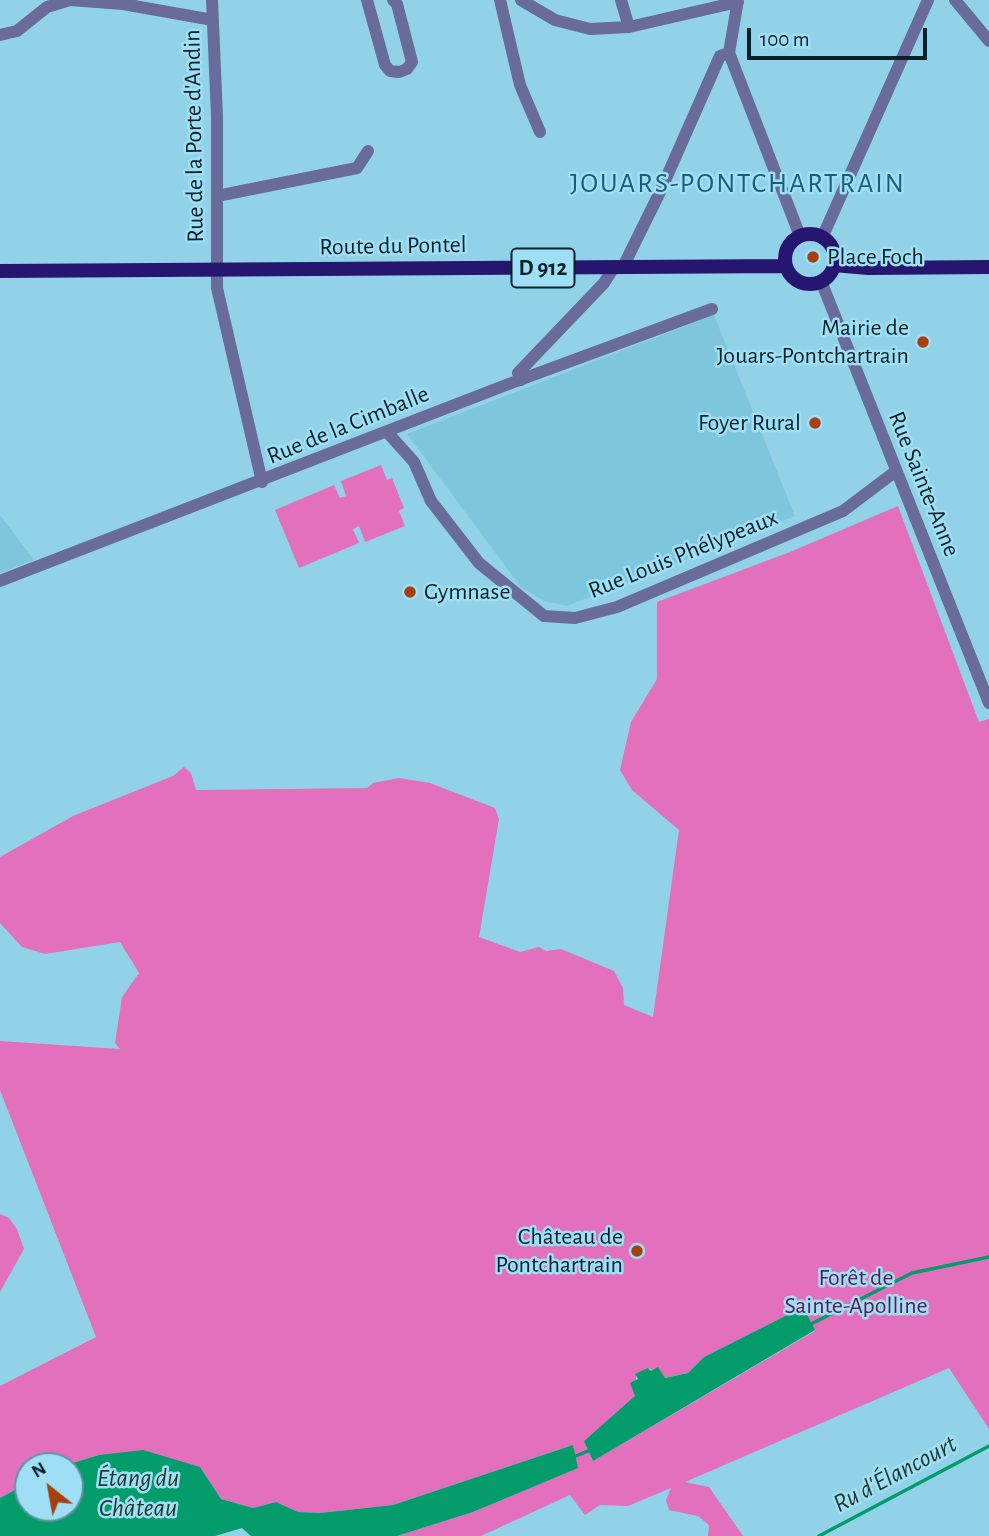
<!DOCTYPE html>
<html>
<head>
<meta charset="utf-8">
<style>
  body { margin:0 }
  #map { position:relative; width:989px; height:1536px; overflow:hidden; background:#92d2e8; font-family:"Alegreya Sans",sans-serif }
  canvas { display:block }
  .north { position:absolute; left:14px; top:1452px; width:70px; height:70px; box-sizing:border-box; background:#9fdff5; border:2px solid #6293a3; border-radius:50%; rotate:329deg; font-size:19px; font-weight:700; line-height:28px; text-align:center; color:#062129 }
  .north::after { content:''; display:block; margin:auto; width:24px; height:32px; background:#a54010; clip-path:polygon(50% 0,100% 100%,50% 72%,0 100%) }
  .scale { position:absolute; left:747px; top:28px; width:180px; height:32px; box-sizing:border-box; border:4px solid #062129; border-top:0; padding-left:9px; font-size:21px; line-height:24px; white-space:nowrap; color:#062129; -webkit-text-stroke:5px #9fdff5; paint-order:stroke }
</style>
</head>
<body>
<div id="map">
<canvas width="989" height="1536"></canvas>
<div class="north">N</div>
<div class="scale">100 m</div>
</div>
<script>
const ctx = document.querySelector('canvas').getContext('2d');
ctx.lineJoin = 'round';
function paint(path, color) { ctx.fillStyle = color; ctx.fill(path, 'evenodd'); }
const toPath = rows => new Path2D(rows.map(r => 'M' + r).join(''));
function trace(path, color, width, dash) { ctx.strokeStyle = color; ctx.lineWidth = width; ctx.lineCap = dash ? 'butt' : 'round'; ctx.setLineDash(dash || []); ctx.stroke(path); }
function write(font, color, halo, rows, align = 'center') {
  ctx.font = font + ' "Alegreya Sans",sans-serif'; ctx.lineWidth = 5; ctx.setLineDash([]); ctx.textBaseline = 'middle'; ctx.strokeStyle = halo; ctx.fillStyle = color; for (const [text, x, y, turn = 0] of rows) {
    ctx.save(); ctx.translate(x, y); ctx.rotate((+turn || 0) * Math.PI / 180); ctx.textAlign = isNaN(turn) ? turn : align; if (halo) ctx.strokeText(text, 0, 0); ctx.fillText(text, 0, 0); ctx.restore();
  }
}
const built = toPath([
  [714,315,795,516,567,606,544,601,521,587,407,434],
  [0,515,34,560,0,573]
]);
const green = toPath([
  [381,465,387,480,392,478,404,508,399,511,405,526,365,542,359,526,353,529,359,543,299,568,275,510,334,485,340,498,346,496,341,481],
  [898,506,979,722,989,719,989,1429,949,1368,685,1482,709,1487,743,1536,708,1536,709,1525,698,1516,669,1510,666,1500,671,1488,628,1506,600,1505,585,1515,570,1495,481,1536,397,1536,473,1512,577,1468,573,1445,393,1505,320,1513,298,1512,276,1502,253,1508,221,1499,200,1467,99,1455,63,1466,28,1466,28,1483,0,1498,0,1386,96,1337,0,1090,0,1041,120,1049,115,1043,122,997,139,973,120,942,45,954,22,947,0,923,0,857,73,816,173,776,184,767,191,773,196,790,367,788,373,783,399,778,430,783,495,808,499,819,479,937,520,952,539,947,546,951,561,949,614,971,623,988,624,1005,653,1017,679,830,632,790,620,770,631,722,657,679,657,602,790,552],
  [803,1307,815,1331,593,1461,584,1441,636,1396,636,1375,649,1368,664,1378,688,1373,704,1357],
  [0,1214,9,1218,17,1229,24,1249,0,1292]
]);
const water = toPath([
  [803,1307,815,1330,593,1461,584,1441,635,1396,630,1383,638,1379,635,1374,648,1368,651,1371,658,1367,665,1378,688,1373,704,1357],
  [573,1445,578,1468,473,1512,397,1536,251,1536,242,1528,215,1536,0,1536,0,1498,28,1483,28,1508,70,1508,70,1466,63,1466,99,1455,143,1450,200,1467,221,1499,253,1508,276,1502,298,1512,320,1513,393,1505]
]);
const stream = toPath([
  [809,1325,912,1273,989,1257],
  [571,1458,593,1449],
  [819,1536,989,1446]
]);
const minor = toPath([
  [212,0,217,116,217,288,262,482],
  [367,0,385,65,390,71,399,72,407,69,412,62,397,4,393,0],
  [500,0,520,85,540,132],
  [521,0,555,20,590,29,629,27,738,2],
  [621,0,629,27],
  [738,0,729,53,800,236],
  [955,0,989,41],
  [0,35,17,31,47,7,70,0,123,4,213,20],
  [217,196,357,168,368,151],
  [822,238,928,0],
  [623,267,660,192,720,56,729,53],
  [821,281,989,703],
  [521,380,518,373,604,283,614,267],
  [388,433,414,462,431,501,479,563,544,616,575,618,617,607,843,511,896,471],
  [0,581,506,385,712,309]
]);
const major = toPath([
  '785 259a25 25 0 1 1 50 0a25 25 0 1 1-50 0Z',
  [834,265,868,268,989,267],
  [0,271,786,266]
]);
const markers = [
  [813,257,7,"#a54010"],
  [923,342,7,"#a54010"],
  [815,423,7,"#a54010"],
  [410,592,7,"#a54010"],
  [637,1251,7,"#a54010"]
];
const shields = [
  [543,268,63]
];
const shieldNames = [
  ["D 912",543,268]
];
const streetNames = [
  ["Rue de la Porte d'Andin",194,136,-91],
  ["Route du Pontel",393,246,-1],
  ["Rue de la Cimballe",348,425,-22],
  ["Rue Sainte-Anne",924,484,68],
  ["Rue Louis Phélypeaux",683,554,-22]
];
const poiNames = [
  ["Place Foch",827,257,"left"],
  ["Mairie de",909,328],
  ["Jouars-Pontchartrain",909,356],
  ["Foyer Rural",801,423],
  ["Gymnase",424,592,"left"],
  ["Château de",623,1237],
  ["Pontchartrain",623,1265]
];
const parkNames = [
  ["Forêt de",856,1278],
  ["Sainte-Apolline",856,1306]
];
const waterNames = [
  ["Ru d'Élancourt",895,1474,-28],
  ["Étang du",138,1478],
  ["Château",138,1508]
];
const quarterNames = [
  ["JOUARS-PONTCHARTRAIN",738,184]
];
paint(built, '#7ec5de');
paint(green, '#e370bc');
paint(water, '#039c6a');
trace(stream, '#039c6a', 3.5);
trace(minor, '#696b9b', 12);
trace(major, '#271670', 14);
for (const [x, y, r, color] of markers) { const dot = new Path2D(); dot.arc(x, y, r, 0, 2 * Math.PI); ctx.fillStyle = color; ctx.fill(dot); trace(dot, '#9fdff5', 2.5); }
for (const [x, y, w] of shields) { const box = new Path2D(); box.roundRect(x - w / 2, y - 19.5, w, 39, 5); ctx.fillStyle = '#9fdff5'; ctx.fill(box); trace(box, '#062129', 2); }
write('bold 23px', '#062129', null, shieldNames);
write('24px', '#062129', '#9fdff5', streetNames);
write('24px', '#062129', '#9fdff5', poiNames, 'right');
write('24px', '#611a4c', '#9fdff5', parkNames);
write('italic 26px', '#1d372a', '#9fdff5', waterNames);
ctx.letterSpacing = '2px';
write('28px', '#1b5e71', '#9fdff5', quarterNames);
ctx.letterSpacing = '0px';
</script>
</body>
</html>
